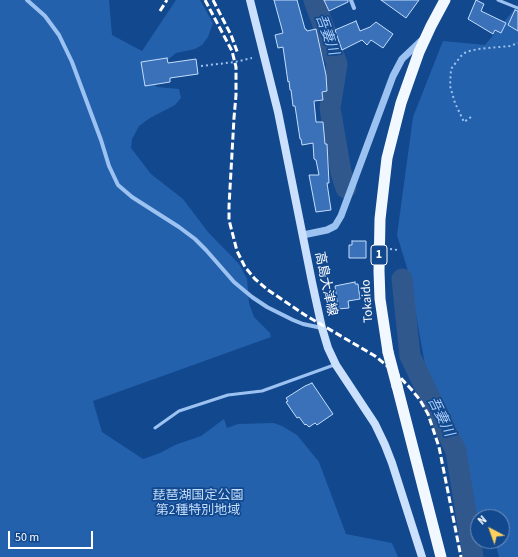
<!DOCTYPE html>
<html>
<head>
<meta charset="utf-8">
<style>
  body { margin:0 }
  #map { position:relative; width:518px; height:557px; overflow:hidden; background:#12488e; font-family:"Source Sans 3",sans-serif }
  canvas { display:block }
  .north { position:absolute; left:470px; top:509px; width:40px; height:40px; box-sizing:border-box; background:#12488e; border:1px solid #7191bb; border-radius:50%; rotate:319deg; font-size:11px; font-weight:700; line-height:16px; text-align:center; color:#fff }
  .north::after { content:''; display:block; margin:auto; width:14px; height:18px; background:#ffd15c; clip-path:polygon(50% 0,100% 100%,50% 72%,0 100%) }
  .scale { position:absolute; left:8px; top:531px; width:85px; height:18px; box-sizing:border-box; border:2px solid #fff; border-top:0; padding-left:5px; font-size:12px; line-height:14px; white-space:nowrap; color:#fff; -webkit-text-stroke:3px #12488e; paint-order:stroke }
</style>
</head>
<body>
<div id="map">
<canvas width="518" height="557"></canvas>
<div class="north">N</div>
<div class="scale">50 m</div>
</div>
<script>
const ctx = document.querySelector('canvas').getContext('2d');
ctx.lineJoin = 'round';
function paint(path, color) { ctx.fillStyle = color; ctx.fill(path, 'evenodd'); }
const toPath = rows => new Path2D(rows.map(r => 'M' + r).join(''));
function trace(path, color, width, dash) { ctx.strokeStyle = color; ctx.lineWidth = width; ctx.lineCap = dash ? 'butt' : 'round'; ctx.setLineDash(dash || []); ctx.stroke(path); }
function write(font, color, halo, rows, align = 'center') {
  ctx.font = font + ' "Source Sans 3","Noto Sans JP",sans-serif'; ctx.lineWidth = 3.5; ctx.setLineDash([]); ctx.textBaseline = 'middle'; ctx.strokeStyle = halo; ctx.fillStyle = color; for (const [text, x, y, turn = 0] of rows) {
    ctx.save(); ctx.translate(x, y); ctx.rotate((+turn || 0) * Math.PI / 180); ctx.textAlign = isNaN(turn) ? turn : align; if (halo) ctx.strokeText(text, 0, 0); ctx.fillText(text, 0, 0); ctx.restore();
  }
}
const green = toPath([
  [0,0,109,0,112,35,142,51,176,0,200,0,213,23,208,37,202,45,195,49,176,53,151,74,154,84,157,87,179,89,181,98,175,105,150,118,139,126,132,139,131,148,151,174,183,199,208,232,239,264,247,279,249,303,254,317,270,333,271,337,93,401,102,432,143,459,160,453,175,445,201,436,224,419,227,428,238,424,274,423,282,426,297,435,319,462,346,534,392,543,398,557,0,557],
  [518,5,518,557,499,557,495,541,502,541,502,517,478,517,478,527,465,452,426,370,408,271,397,235,413,117,443,41,485,45]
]);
const river = toPath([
  [314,0,337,64,330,108,341,172,346,188],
  [402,279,410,356,456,451,473,557]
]);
const building = toPath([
  [274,0,297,0,305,29,306,29,307,31,316,29,326,75,327,91,322,92,323,100,314,101,316,122,323,122,325,144,327,144,329,183,327,183,331,210,316,212,309,175,319,175,316,160,314,159,313,143,302,145,301,139,300,139,295,106,293,106,291,90,290,90,289,81,288,82,283,47,278,48,275,35,283,33,274,0],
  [324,0,348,0,348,2,329,11,324,0],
  [381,0,419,0,406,18,381,0],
  [476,0,484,4,481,11,506,23,501,33,495,30,493,34,468,19,476,0],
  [515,10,518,11,518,31,508,25,515,10],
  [356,21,360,31,370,27,376,22,393,34,383,48,371,40,367,45,362,40,342,50,335,30,356,21],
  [167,58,168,63,196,59,198,74,170,78,170,82,145,86,141,62,167,58],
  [352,241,366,241,366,258,349,258,349,245,352,245,352,241],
  [355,282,355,284,358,284,360,299,348,301,349,308,338,309,335,286,355,282],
  [312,383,333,414,317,425,315,423,309,427,306,424,305,425,299,417,297,418,286,402,288,401,286,398,305,386,312,383]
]);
const path = toPath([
  [201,66,235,62,252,58],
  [471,117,464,122,455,103,450,86,451,69,461,56,466,52,478,49,510,46,518,43],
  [390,249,398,250]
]);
const service = toPath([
  [498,0,518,8],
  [155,428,179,411,228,395,262,391,334,365]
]);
const minor = toPath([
  [27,0,45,16,59,35,72,62,101,140,109,166,118,185,132,197,179,227,195,239,206,250,234,282,252,297,267,307,293,320,303,324,322,328],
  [351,0,354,8]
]);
const tertiary = toPath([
  [303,235,327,230,335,226,341,216,393,76,402,59,422,40]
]);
const secondary = toPath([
  [250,0,278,112,312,282,322,328,328,348,336,365,375,424,385,445,392,463,422,557]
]);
const trunk = toPath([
  [388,352,380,299,379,271,380,219,387,158,401,103,419,52,431,26,445,0],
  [397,386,441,557]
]);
const rail = toPath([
  [205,0,232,51,236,67,236,95,234,118,229,206,229,220,237,251,245,267,255,279,268,290,305,315,375,356,397,374,411,389,420,400,428,414,439,447,461,557],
  [213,0,231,35,238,54],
  [160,11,167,0]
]);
const trunkBridge = toPath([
  [388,352,397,386]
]);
const shields = [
  [379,255,16]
];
const shieldNames = [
  ["1",379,255]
];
const streetNames = [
  ["高島大津線",325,284,78],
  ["Tokaido",368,301,-94]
];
const parkNames = [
  ["琵琶湖国定公園",198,496],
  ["第2種特別地域",198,511]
];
const waterNames = [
  ["吾妻川",326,35,70],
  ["吾妻川",440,417,64]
];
paint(green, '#2461ad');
trace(river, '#31588c', 21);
paint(building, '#3b71b8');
trace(building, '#c3ddfc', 1);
trace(path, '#9cc2f1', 2, [2, 3]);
trace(service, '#9cc2f1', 3);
trace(minor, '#9cc2f1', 4);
trace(tertiary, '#9cc2f1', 7);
trace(secondary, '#cae0fc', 8);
trace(trunk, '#f2f8ff', 11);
trace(rail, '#fff', 3, [7, 3]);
trace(trunkBridge, '#f2f8ff', 11);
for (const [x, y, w] of shields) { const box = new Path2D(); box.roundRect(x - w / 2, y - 10, w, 20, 3); ctx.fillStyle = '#12488e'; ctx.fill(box); trace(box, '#fff', 1); }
write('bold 12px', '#fff', null, shieldNames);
write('13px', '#fff', '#12488e', streetNames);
write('13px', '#c3ddfc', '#12488e', parkNames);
write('italic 14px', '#a8ccf9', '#12488e', waterNames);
</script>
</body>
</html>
